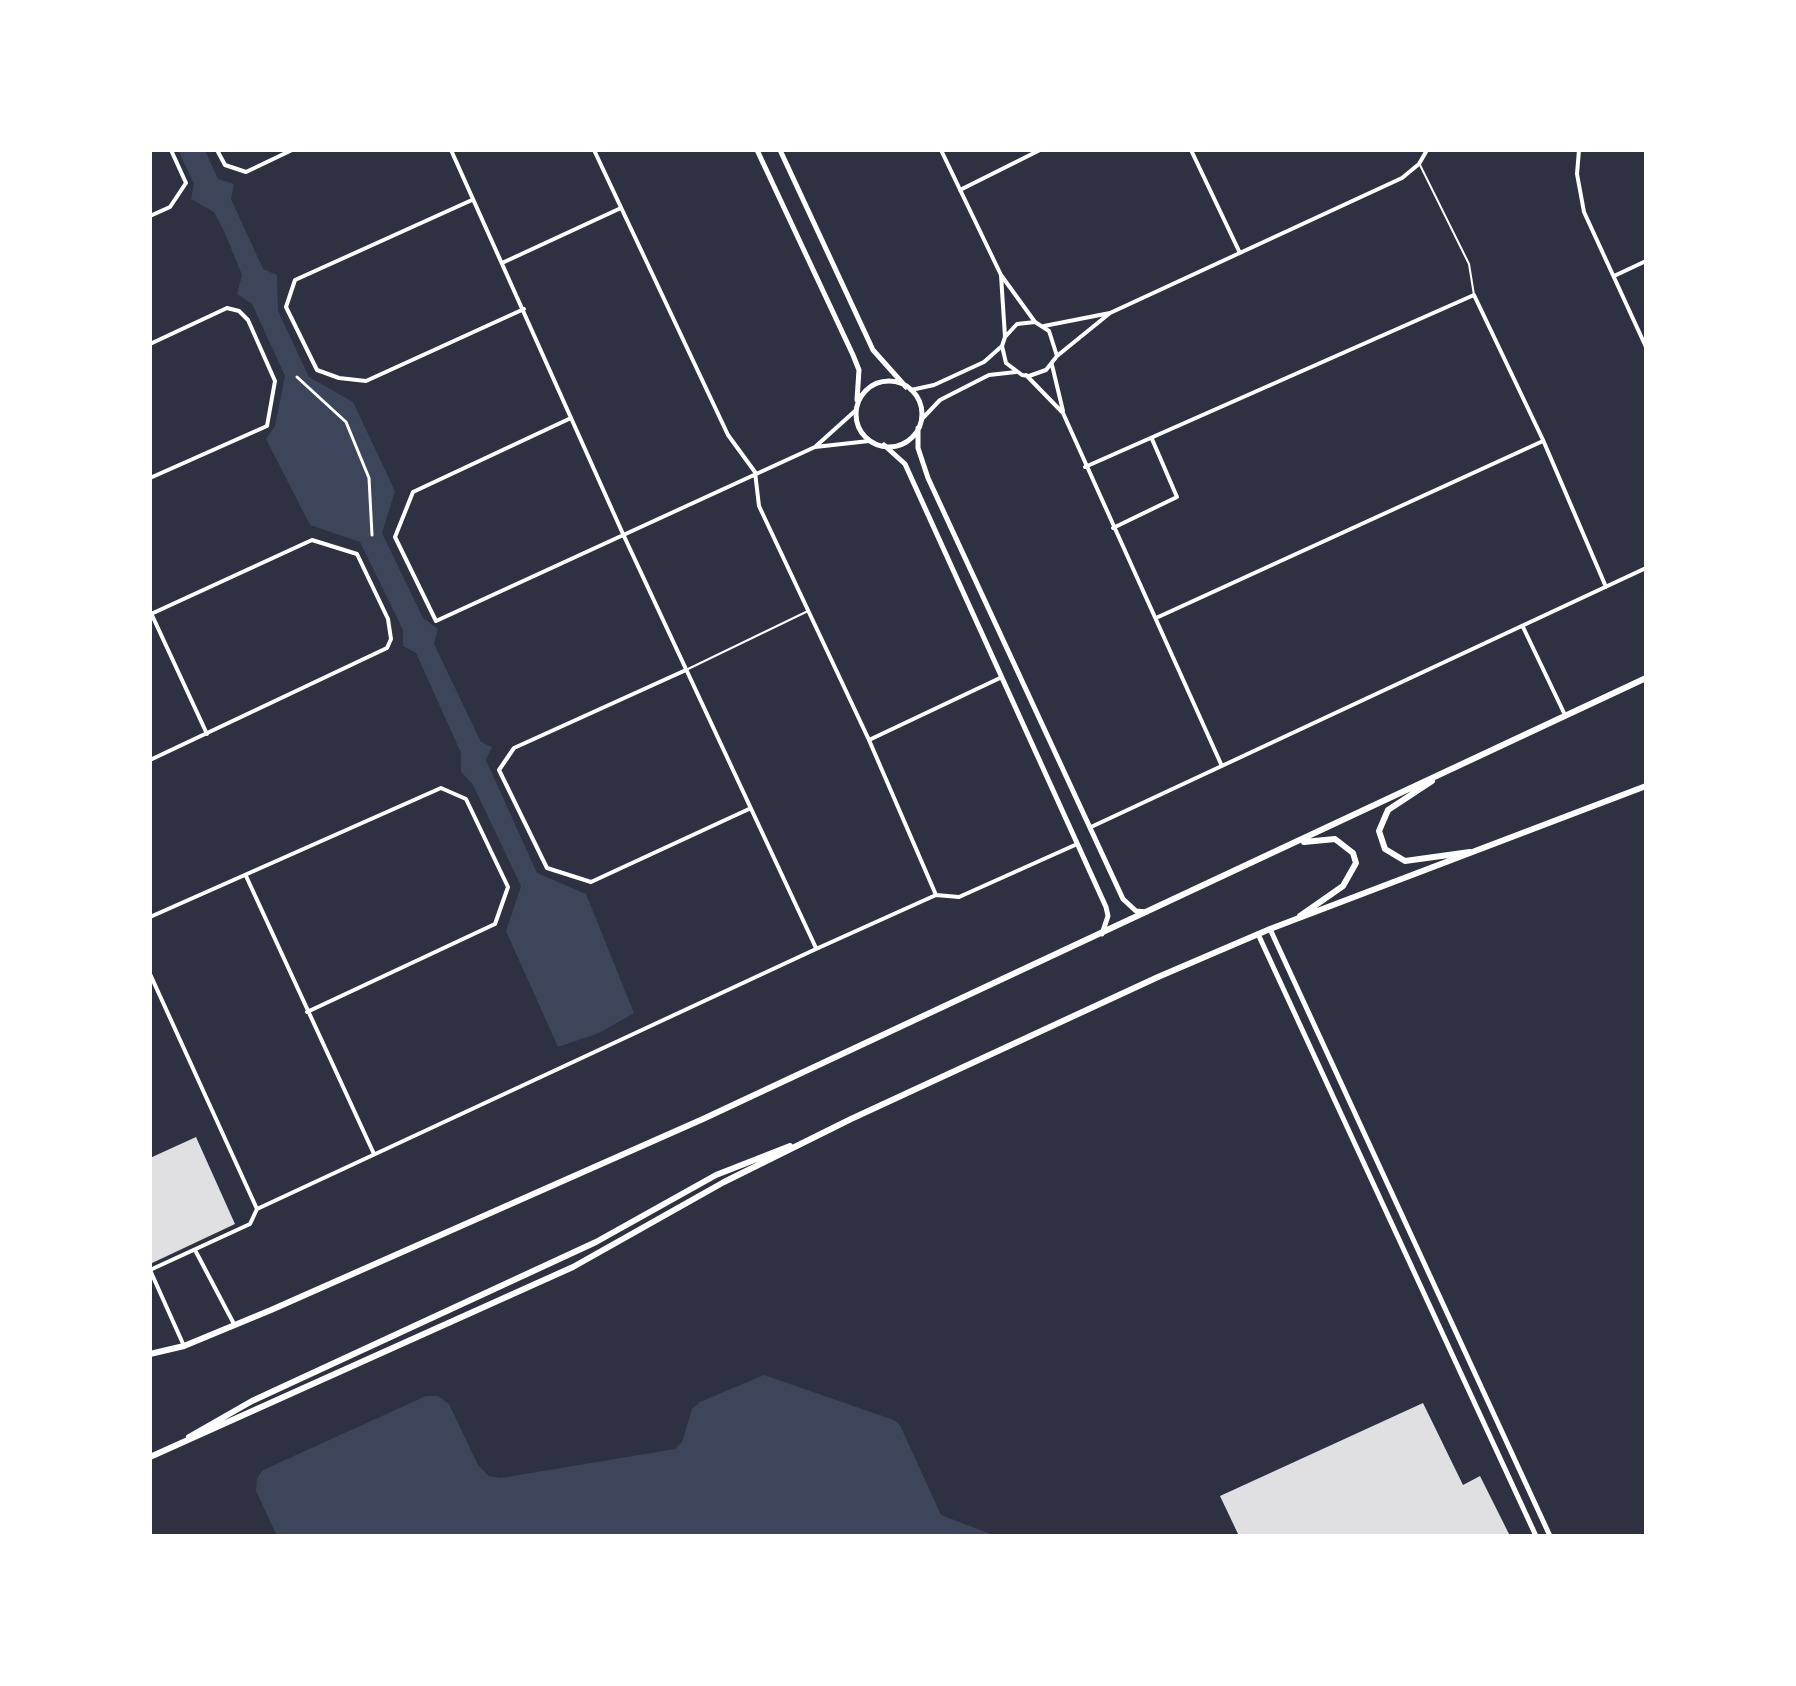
<!DOCTYPE html>
<html>
<head>
<meta charset="utf-8">
<style>
  body { margin:0 }
  #map { position:relative; width:1796px; height:1686px; overflow:hidden; background:#2d3142; font-family:Signika,sans-serif }
  canvas { display:block }
  .frame { position:absolute; inset:0; border:152px solid #fff; pointer-events:none }
</style>
</head>
<body>
<div id="map">
<canvas width="1796" height="1686"></canvas>
<div class="frame"></div>
</div>
<script>
const ctx = document.querySelector('canvas').getContext('2d');
ctx.lineJoin = 'round';
function paint(path, color) { ctx.fillStyle = color; ctx.fill(path, 'evenodd'); }
const toPath = rows => new Path2D(rows.map(r => 'M' + r).join(''));
function trace(path, color, width, dash) { ctx.strokeStyle = color; ctx.lineWidth = width; ctx.lineCap = dash ? 'butt' : 'round'; ctx.setLineDash(dash || []); ctx.stroke(path); }
const green = toPath([
  [178,150,205,150,218,179,234,184,231,199,263,269,277,275,278,311,309,377,353,402,395,491,382,533,423,618,438,629,434,644,481,742,492,747,486,760,537,873,586,894,634,1013,599,1033,558,1047,506,931,521,886,473,785,461,772,461,753,416,653,403,646,403,630,360,542,310,525,266,439,275,426,285,376,252,304,237,294,242,275,224,231,214,212,191,199,194,184],
  [764,1375,894,1420,900,1425,941,1515,996,1536,277,1536,256,1491,257,1478,263,1470,426,1396,438,1396,449,1404,478,1465,489,1476,501,1478,675,1449,682,1442,692,1409,700,1402]
]);
const building = toPath([
  [196,1137,235,1224,150,1264,150,1158],
  [1423,1403,1463,1485,1480,1476,1510,1536,1239,1536,1220,1496]
]);
const service = toPath([
  [1420,165,1469,264,1474,295],
  [688,669,808,611]
]);
const pedestrian = toPath([
  [297,377,346,422,369,478,372,535]
]);
const minor = toPath([
  [217,150,225,165,246,172,292,150],
  [451,150,623,534,816,948],
  [594,150,728,435,755,472,759,506,869,740,936,895],
  [941,150,1001,275],
  [1191,150,1239,251],
  [1579,150,1577,174,1584,212,1646,347],
  [960,190,1040,150],
  [472,200,295,280,286,307,317,370,339,378,366,381,524,309],
  [150,216,170,207,186,183,171,150],
  [502,263,621,208],
  [1614,276,1646,261],
  [1110,313,1402,178,1419,164,1427,150],
  [1044,326,1110,313,1057,356],
  [1005,337,1017,324,1035,322,1049,331,1057,356,1046,370,1029,376,1022,375,1006,363,1002,346,1005,337,1001,275,1035,322],
  [150,344,227,308,239,311,248,320,275,381,267,426,150,478],
  [1052,365,1063,411],
  [1026,375,1063,413,1221,764],
  [911,390,934,385,984,362,1002,346],
  [855,411,815,447,869,441],
  [571,418,413,492,395,537,436,621,815,447],
  [921,420,940,400,989,375,1016,372],
  [1085,467,1474,295,1543,440,1606,587],
  [1113,528,1177,497,1152,439],
  [151,613,207,734],
  [1156,618,1543,441],
  [1523,627,1565,715],
  [686,670,514,748,499,770,547,868,591,882,749,809],
  [869,740,1000,678],
  [150,760,387,648,391,639,388,619,357,554,312,540,151,614],
  [1091,827,1646,568],
  [246,876,374,1154],
  [150,917,441,788,466,799,508,887,495,924,307,1012],
  [150,974,257,1209],
  [195,1250,234,1324],
  [150,1270,250,1224,257,1209,816,949,936,895,959,897,1075,845],
  [150,1270,184,1346]
]);
const tertiary = toPath([
  [757,150,853,355,859,370,857,400],
  [780,150,873,350,906,387],
  '856 414a33 33 0 1 1 66 0a33 33 0 1 1-66 0Z',
  [918,428,918,448,928,478,1123,899,1136,911,1147,912],
  [884,445,905,464,1106,907,1108,916,1102,934],
  [1270,929,1550,1536],
  [1258,934,1536,1536]
]);
const secondary = toPath([
  [1432,781,1388,810,1379,831,1385,849,1405,861,1470,852],
  [1300,916,1343,886,1356,863,1353,853,1335,839,1304,842],
  [150,1354,184,1346,271,1310,703,1119,1646,678],
  [189,1437,252,1401,596,1242,716,1175,790,1146],
  [150,1457,573,1267,724,1182,851,1119,1158,977,1270,929,1646,786]
]);
paint(green, '#3c4559');
paint(building, '#e0e0e3');
trace(service, '#fff', 2);
trace(pedestrian, '#fff', 3);
trace(minor, '#fff', 4);
trace(tertiary, '#fff', 5);
trace(secondary, '#fff', 6);
</script>
</body>
</html>
